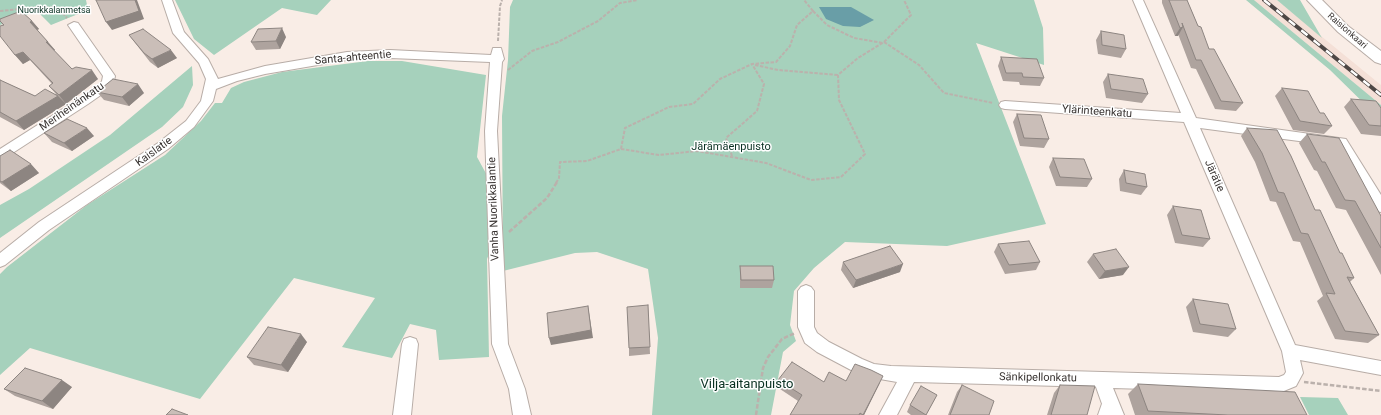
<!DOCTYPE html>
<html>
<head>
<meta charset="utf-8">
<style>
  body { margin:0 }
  canvas { display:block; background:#f9ede6 }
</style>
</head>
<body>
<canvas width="1381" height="415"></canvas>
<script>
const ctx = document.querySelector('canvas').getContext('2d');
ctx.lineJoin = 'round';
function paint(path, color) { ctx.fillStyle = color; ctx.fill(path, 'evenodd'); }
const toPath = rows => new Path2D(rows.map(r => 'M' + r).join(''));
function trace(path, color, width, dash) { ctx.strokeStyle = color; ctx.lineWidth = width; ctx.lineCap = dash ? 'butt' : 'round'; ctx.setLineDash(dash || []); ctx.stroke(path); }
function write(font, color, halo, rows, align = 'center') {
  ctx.font = font + ' Roboto,sans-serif'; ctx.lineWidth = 3; ctx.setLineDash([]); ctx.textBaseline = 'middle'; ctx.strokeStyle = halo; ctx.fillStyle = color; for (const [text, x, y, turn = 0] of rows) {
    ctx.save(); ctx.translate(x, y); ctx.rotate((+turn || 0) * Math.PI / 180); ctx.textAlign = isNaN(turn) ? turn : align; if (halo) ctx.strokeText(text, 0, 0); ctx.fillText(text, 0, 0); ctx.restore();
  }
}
const built = toPath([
  [1254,0,1277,0,1381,85,1381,105]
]);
const green = toPath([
  [0,0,86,0,88,10,51,25,37,11,0,25],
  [175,0,331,0,317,15,282,8,214,55,194,39],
  [513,0,1034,0,1043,28,1044,65,976,43,1046,224,947,246,845,242,814,268,794,291,790,325,796,341,783,352,771,415,652,415,658,338,648,269,597,252,575,253,503,271,502,116,508,60,510,7],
  [1246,0,1254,0,1381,105,1381,120,1330,70],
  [1277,0,1300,0,1322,38],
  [368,61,402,61,486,75,477,157,495,190,491,249,487,259,489,357,439,360,436,330,410,324,392,358,342,347,375,298,294,278,200,399,30,348,0,375,0,274,7,267,87,205,165,155,201,121,215,103,222,103,231,88,244,82,282,72],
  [192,66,193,85,183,107,162,127,0,238,0,205,29,189,110,135],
  [1300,397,1338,398,1348,415,1309,415]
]);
const water = toPath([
  [819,7,851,7,874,20,860,27,843,26,826,19]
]);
const pathFar1 = toPath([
  [0,11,41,7,58,8,67,18],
  [813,11,827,25,854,38,883,43],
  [498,41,500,6,502,0],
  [884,42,919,65,944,93,993,103],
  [755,65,778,70,838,75],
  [508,70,532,51,558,42,598,21,620,3,638,0],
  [621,149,659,155,697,151,766,163,811,180,841,177,865,154,839,100,838,75,858,58,884,42,911,15,904,0],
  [732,156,726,138,757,111,764,84,752,64],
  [556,183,559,178,560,162,587,161,621,149,625,128,669,107,693,104,720,79,752,64,776,62,790,46,797,25,813,11,804,0]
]);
const path = toPath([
  [509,232,547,198,557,182],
  [1304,382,1381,391],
  [756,415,763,368,768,357,782,339,795,333]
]);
const service = toPath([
  [1107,397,1110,398,1111,401,1106,415,1098,415,1104,398,1107,397]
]);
const minor = toPath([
  [162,0,172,0,184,32,208,59,218,79,265,66,347,52,390,50,491,55,493,48,501,48,504,59,502,62,497,131,508,344,525,389,531,415,513,415,509,389,492,344,485,131,490,62,390,58,347,60,265,74,237,81,216,89,213,101,194,127,168,149,49,230,5,265,0,267,0,253,39,222,158,143,186,121,201,101,206,79,199,63,173,33,162,0],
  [1133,0,1143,0,1196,118,1346,139,1381,195,1381,212,1376,211,1337,146,1200,128,1295,345,1381,361,1381,375,1300,360,1303,373,1296,386,1279,393,1113,388,1124,415,1106,415,1096,387,914,382,897,415,879,415,897,382,874,378,851,370,817,352,805,343,798,327,798,291,801,287,806,285,811,287,814,291,814,327,817,333,829,342,862,359,874,364,891,366,1279,377,1284,375,1286,372,1282,351,1184,122,1005,109,1001,108,999,105,1001,102,1005,101,1181,113,1133,0],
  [74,22,78,23,113,73,115,76,114,81,108,90,88,104,5,158,0,160,0,149,80,98,100,84,102,81,103,76,68,25,74,22],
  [410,337,416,339,418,344,411,415,393,415,402,344,404,339,410,337]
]);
const secondary = toPath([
  [1307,0,1322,0,1348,26,1381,51,1381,64,1375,62,1338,32,1307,0]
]);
const rail = toPath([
  [1264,0,1381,95]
]);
const wall = toPath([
  [1162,0,1187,0,1198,26,1209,49,1243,103,1236,111,1215,109,1196,69,1191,68,1178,34,1178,36,1175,36,1162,3],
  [0,21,32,21,39,29,37,30,55,50,54,51,72,69,98,79,66,104,62,100,66,104,24,130,0,117,0,80,35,96,56,94,49,86,52,84,30,60,23,64,15,55,3,25],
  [1101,31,1126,49,1121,58,1098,54,1096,40],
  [129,35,177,58,158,68,150,62],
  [286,37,280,49,256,50,251,42],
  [1001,57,1044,78,1040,86,1020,85,1019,82,1003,81,998,66],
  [1108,74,1148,94,1142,103,1106,98,1103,82],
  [1282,88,1320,113,1332,126,1324,134,1293,130,1275,96],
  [97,92,144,93,129,106,104,100],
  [1351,99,1381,108,1381,136,1361,134,1344,107],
  [1017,114,1049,139,1044,148,1020,146,1013,122],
  [1247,128,1315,210,1340,253,1354,278,1350,282,1379,335,1368,343,1335,339,1317,301,1323,296,1300,242,1293,241,1276,202,1270,201,1255,162,1241,136],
  [44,133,94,136,72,151,52,142],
  [1307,134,1381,216,1381,275,1346,210,1336,208,1317,171,1314,170,1299,143],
  [0,156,39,173,11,191,0,183],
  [1053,158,1092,179,1087,187,1056,186,1049,167],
  [1124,170,1147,187,1141,195,1120,191,1119,179],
  [1173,206,1210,239,1203,247,1175,243,1167,215],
  [998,244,1040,262,1036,270,1005,274,994,252],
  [1093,254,1123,275,1099,279,1087,262],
  [843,262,900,272,853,288,841,270],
  [740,266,774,280,772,288,740,288],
  [1193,299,1236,329,1228,337,1193,332,1186,307],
  [648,305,650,354,629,356,629,348],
  [307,342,288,372,254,365,247,357],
  [778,380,824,382,846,381,880,383,864,415,790,415,798,401,777,387],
  [1138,384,1307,415,1135,415,1128,394],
  [962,385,989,415,948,415,957,392],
  [1060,385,1087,415,1047,415,1054,393],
  [72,387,53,409,15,396,4,389],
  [937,395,926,415,911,415,907,412,910,405]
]);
const shadedWall = toPath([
  [135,0,137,0,144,19,112,30,106,22],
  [32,21,39,29,37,30,30,22],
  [1183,27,1178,36,1175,36,1180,28],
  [282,28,286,37,280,49,276,41],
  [46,42,48,42,55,50,53,51],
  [171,50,177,58,158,68,152,59],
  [23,52,30,60,23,64,15,55],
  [92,70,98,79,66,104,59,95],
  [138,84,144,93,129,106,122,97],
  [58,96,66,104,24,130,16,121],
  [87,128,94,136,72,151,64,143],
  [31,164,39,173,11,191,2,182],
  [903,264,900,272,853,288,856,280],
  [1129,267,1123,275,1099,279,1105,271],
  [588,306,593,338,551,345,549,338],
  [301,334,307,342,288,372,281,365],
  [883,376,864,415,863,415],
  [62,380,72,387,53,409,42,401]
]);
const building = toPath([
  [96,0,135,0,139,11,106,22,96,0],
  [1169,0,1187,0,1198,26,1201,27,1209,49,1214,49,1243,103,1221,101,1201,60,1196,60,1182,23,1183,27,1180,28,1169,0],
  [21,11,32,21,30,22,48,42,46,42,72,69,76,67,92,70,59,95,49,86,53,83,23,52,15,55,0,36,0,26,4,25,0,21,0,19,21,11],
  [282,28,276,41,251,42,258,29,282,28],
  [143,29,171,50,152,59,144,53,129,35,143,29],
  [1101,31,1124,35,1126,49,1102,45,1101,31],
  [1001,57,1037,59,1044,78,1023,77,1022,73,1006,73,1001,57],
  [1108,74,1143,79,1148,94,1111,89,1108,74],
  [113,79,138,84,122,97,97,92,113,79],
  [0,80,35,96,45,89,58,96,16,121,0,112,0,80],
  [1282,88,1308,91,1320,113,1324,113,1332,126,1300,121,1282,88],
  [1351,99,1376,101,1381,108,1381,126,1369,125,1351,99],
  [1017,114,1041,115,1049,139,1024,138,1017,114],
  [67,119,87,128,64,143,44,133,67,119],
  [1247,128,1277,130,1291,156,1315,210,1320,210,1340,253,1342,253,1354,278,1347,277,1379,335,1345,331,1326,293,1335,294,1308,234,1301,233,1284,193,1278,192,1262,153,1247,128],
  [1307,134,1339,138,1381,216,1381,248,1355,201,1345,200,1325,162,1322,162,1307,134],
  [10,150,31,164,2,182,0,181,0,156,10,150],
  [1053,158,1084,159,1092,179,1060,177,1053,158],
  [1124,170,1145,174,1147,187,1126,183,1124,170],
  [1173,206,1201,210,1210,239,1182,235,1173,206],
  [1029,241,1040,262,1009,265,998,244,1029,241],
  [890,246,903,264,856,280,843,262,890,246],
  [1116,249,1129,267,1105,271,1093,254,1116,249],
  [740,266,773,266,774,280,741,280,740,266],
  [1193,299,1228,304,1236,329,1200,324,1193,299],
  [648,305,650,347,629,348,627,307,648,305],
  [588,306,591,330,549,338,547,313,588,306],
  [268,327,301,334,281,365,247,357,268,327],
  [792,362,824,382,829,372,846,381,855,364,871,370,883,376,863,415,860,413,859,415,790,415,802,395,778,380,792,362],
  [25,368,62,380,42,401,4,389,25,368],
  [1138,384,1295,392,1307,415,1228,415,1148,411,1138,384],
  [962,385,994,401,989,415,950,415,962,385],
  [1060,385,1095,386,1087,415,1051,415,1060,385],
  [921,386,937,395,926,415,910,405,921,386],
  [172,409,188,415,166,415,172,409]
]);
const farParknames = [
  ["Nuorikkalanmetsä",54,11]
];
const farStreetnames = [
  ["Raisionkaari",1347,31,41]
];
const streetNames = [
  ["Santa-ahteentie",353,58,-5],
  ["Meriheinänkatu",72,107,-35],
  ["Ylärinteenkatu",1097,112,4],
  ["Kaislatie",154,152,-36],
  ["Järätie",1214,176,66],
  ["Vanha Nuorikkalantie",494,209,-92],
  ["Sänkipellonkatu",1038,378,1]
];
const parkNames = [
  ["Järämäenpuisto",731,147]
];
const nearParknames = [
  ["Vilja-aitanpuisto",747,385]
];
paint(built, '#f4e0d7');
paint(green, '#a6d1bc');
paint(water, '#699ea7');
trace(service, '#b8ada7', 2);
trace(minor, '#b8ada7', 2);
trace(secondary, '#b8ada7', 2);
trace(pathFar1, '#bbb1ac', 2, [3.5, 1.5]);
trace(path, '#bbb1ac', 2.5, [4.5, 2]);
paint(service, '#fff');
paint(minor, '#fff');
paint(secondary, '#fff');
trace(rail, '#4d4745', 4);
trace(rail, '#fff', 2.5, [8]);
paint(wall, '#aea39e');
paint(shadedWall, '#8d8581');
paint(building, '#cabeb8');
trace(building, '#8d8581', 1);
write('9px', '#093122', '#fff', farParknames);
write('9px', '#393432', '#fff', farStreetnames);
write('11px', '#393432', '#fff', streetNames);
write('11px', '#093122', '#fff', parkNames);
write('13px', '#093122', '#fff', nearParknames);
</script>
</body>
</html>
